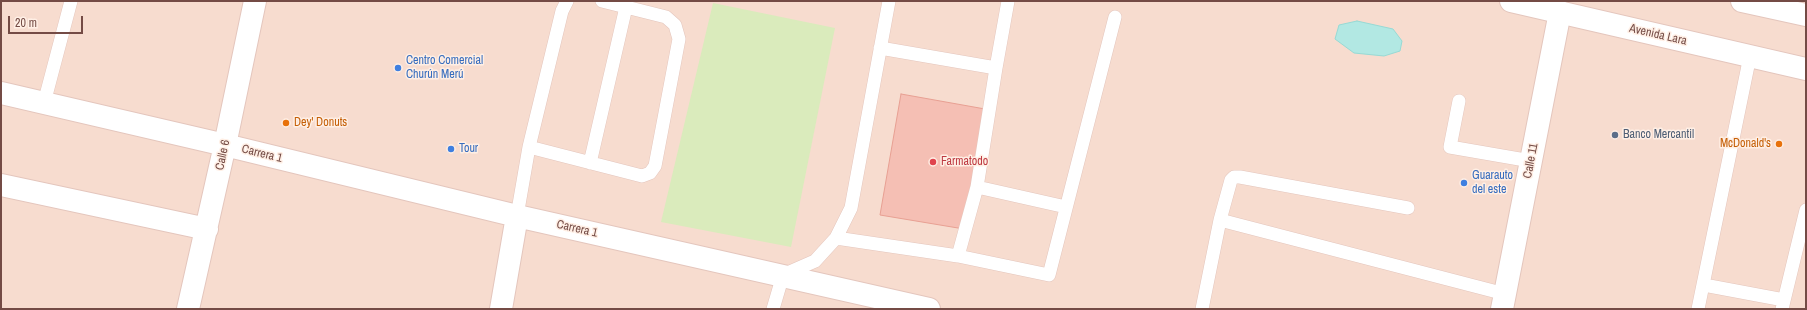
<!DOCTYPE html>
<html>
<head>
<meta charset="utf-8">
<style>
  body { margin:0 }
  #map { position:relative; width:1807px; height:310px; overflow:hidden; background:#feeade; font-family:"Archivo Narrow",sans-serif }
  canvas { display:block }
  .frame { position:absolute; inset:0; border:2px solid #744b45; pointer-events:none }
  .scale { position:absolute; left:8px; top:16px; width:75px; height:18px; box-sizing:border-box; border:2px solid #744b45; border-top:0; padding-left:5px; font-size:12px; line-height:14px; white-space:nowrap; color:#744b45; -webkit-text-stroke:3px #ffefe5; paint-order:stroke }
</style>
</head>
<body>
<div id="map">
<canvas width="1807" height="310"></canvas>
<div class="frame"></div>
<div class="scale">20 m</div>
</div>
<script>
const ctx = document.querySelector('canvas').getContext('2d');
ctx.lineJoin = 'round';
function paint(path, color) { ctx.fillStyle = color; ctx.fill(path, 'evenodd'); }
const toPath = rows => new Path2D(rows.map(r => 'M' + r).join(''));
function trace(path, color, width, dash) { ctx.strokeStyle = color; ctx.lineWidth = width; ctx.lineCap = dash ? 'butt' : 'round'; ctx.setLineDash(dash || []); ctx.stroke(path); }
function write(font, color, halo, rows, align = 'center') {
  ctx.font = font + ' "Archivo Narrow",sans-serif'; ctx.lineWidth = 3; ctx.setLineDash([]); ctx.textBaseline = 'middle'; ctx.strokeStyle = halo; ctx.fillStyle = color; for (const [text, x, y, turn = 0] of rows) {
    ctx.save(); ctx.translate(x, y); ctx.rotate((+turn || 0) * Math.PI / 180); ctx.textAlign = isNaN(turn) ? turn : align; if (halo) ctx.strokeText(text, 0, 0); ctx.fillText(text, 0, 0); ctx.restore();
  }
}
const residential = toPath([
  [1,1,1806,1,1806,309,1,309]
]);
const green = toPath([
  [713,3,835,28,791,247,661,222]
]);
const water = toPath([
  [1357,21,1393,29,1402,41,1400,51,1384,56,1354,53,1335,39,1339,25,1357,21]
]);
const building = toPath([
  [901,94,985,109,964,229,880,215,901,94]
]);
const service = toPath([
  [880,48,996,68,1008,1],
  [1459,101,1450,147,1531,161],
  [44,103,71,1],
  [529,147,642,176,650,173,655,166,679,39,675,25,666,17,602,1],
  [590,163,626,7],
  [977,187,1066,207],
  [1408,208,1240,177,1234,177,1231,180,1220,220,1505,294],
  [517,216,529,147,562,11,567,1],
  [836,238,958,256,977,187,996,68],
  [958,256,1049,275,1115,17],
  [1704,285,1784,300],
  [773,309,783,275,815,261,836,238,851,208,889,1],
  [1202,309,1220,220],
  [1698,309,1750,56],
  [1782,309,1806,210]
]);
const minor = toPath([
  [1,93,225,145,517,216,929,309],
  [1,185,207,229],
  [188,309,225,145,255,1],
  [501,309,517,216],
  [1502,309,1560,12]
]);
const tertiary = toPath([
  [1511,1,1806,69],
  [1742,1,1806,15]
]);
const markers = [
  [398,68,4,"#3f7fe0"],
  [286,123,4,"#e8710a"],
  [1615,135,4,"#5c6f8a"],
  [1779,144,4,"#e8710a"],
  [451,149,4,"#3f7fe0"],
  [933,162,4,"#e0444e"],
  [1464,183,4,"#3f7fe0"]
];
const streetNames = [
  ["Avenida Lara",1658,35,13],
  ["Carrera 1",262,154,14],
  ["Calle 6",223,155,-78],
  ["Calle 11",1531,161,-79],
  ["Carrera 1",577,229,13]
];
const shopNames = [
  ["Centro Comercial",406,61],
  ["Churún Merú",406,75],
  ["Tour",459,149],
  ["Guarauto",1472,176],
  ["del este",1472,190]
];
const foodNames = [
  ["Dey' Donuts",294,123],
  ["McDonald's",1771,144,"right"]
];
const serviceNames = [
  ["Banco Mercantil",1623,135]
];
const healthNames = [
  ["Farmatodo",941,162]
];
paint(residential, '#f7dccf');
paint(green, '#daebbc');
paint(water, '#b2e8e3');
trace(water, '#97dad5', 1);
paint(building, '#f5bfb4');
trace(building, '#e8a093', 1);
trace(service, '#e4c6bd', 14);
trace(minor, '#e4c6bd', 24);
trace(tertiary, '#e4c6bd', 24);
trace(service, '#fff', 13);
trace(minor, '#fff', 22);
trace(tertiary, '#fff', 22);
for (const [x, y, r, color] of markers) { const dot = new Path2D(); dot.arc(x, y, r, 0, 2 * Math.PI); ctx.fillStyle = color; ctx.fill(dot); trace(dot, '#ffefe5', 1.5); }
write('12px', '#744b45', '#ffefe5', streetNames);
write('12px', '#366cbe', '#ffefe5', shopNames, 'left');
write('12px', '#c56008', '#ffefe5', foodNames, 'left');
write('12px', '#4e5e75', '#ffefe5', serviceNames, 'left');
write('12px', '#be3a42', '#ffefe5', healthNames, 'left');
</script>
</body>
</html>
